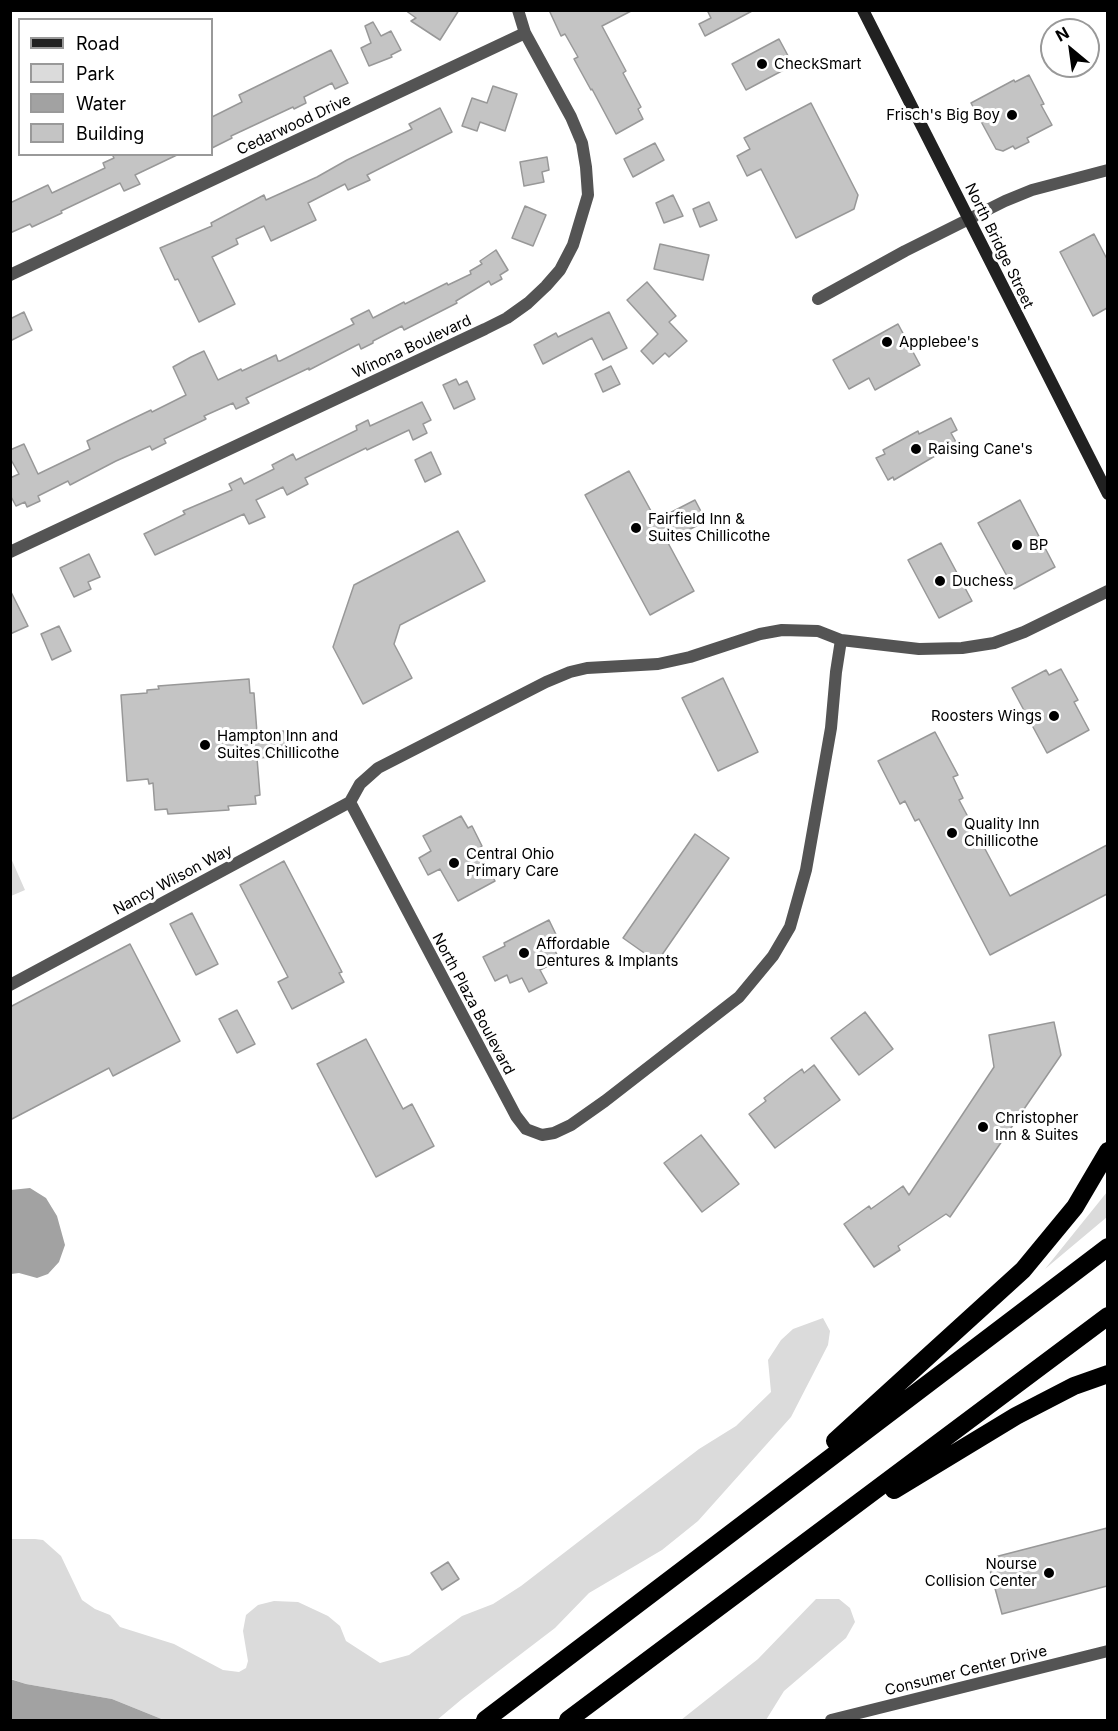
<!DOCTYPE html>
<html>
<head>
<meta charset="utf-8">
<style>
  body { margin:0 }
  #map { position:relative; width:1118px; height:1731px; overflow:hidden; background:#fff; font-family:Inter,sans-serif }
  canvas { display:block }
  .frame { position:absolute; inset:0; border:12px solid #000; pointer-events:none }
  .legend { position:absolute; left:18px; top:18px; width:195px; height:138px; box-sizing:border-box; background:#fff; border:2px solid #999; margin:0; padding:8px 10px; list-style:none; font-size:18px; color:#000 }
  .legend li { display:flex; align-items:center; gap:12px; height:30px }
  .legend b { width:30px; border:2px solid #999 }
  .north { position:absolute; left:1040px; top:18px; width:60px; height:60px; box-sizing:border-box; background:#fff; border:2px solid #999; border-radius:50%; rotate:331deg; font-size:16px; font-weight:700; line-height:24px; text-align:center; color:#000 }
  .north::after { content:''; display:block; margin:auto; width:21px; height:27px; background:#000; clip-path:polygon(50% 0,100% 100%,50% 72%,0 100%) }
</style>
</head>
<body>
<div id="map">
<canvas width="1118" height="1731"></canvas>
<div class="frame"></div>
<ul class="legend">
<li><b style="height:8px;background:#212121"></b>Road</li>
<li><b style="height:16px;background:#dbdbdb"></b>Park</li>
<li><b style="height:16px;background:#a2a2a2"></b>Water</li>
<li><b style="height:16px;background:#c4c4c4"></b>Building</li>
</ul>
<div class="north">N</div>
</div>
<script>
const ctx = document.querySelector('canvas').getContext('2d');
ctx.lineJoin = 'round';
function paint(path, color) { ctx.fillStyle = color; ctx.fill(path, 'evenodd'); }
const toPath = rows => new Path2D(rows.map(r => 'M' + r).join(''));
function trace(path, color, width, dash) { ctx.strokeStyle = color; ctx.lineWidth = width; ctx.lineCap = dash ? 'butt' : 'round'; ctx.setLineDash(dash || []); ctx.stroke(path); }
function write(font, color, halo, rows, align = 'center') {
  ctx.font = font + ' Inter,sans-serif'; ctx.lineWidth = 6; ctx.setLineDash([]); ctx.textBaseline = 'middle'; ctx.strokeStyle = halo; ctx.fillStyle = color; for (const [text, x, y, turn = 0] of rows) {
    ctx.save(); ctx.translate(x, y); ctx.rotate((+turn || 0) * Math.PI / 180); ctx.textAlign = isNaN(turn) ? turn : align; if (halo) ctx.strokeText(text, 0, 0); ctx.fillText(text, 0, 0); ctx.restore();
  }
}
const green = toPath([
  [10,856,25,890,11,896,10,896],
  [1107,1192,1107,1217,1045,1269],
  [823,1318,830,1331,828,1345,791,1417,698,1521,662,1550,589,1593,555,1628,462,1699,437,1720,164,1720,112,1699,26,1684,11,1679,10,1539,35,1539,43,1540,61,1556,82,1600,95,1609,110,1615,120,1627,174,1644,223,1670,239,1672,246,1668,248,1661,243,1631,246,1615,258,1605,274,1601,298,1602,328,1616,340,1626,346,1641,380,1663,409,1655,462,1616,493,1604,521,1586,699,1449,736,1426,771,1392,768,1360,781,1340,793,1329],
  [816,1599,839,1599,850,1608,855,1622,846,1638,784,1691,766,1720,681,1720,758,1659]
]);
const water = toPath([
  [30,1188,46,1198,57,1216,65,1245,59,1262,48,1274,37,1278,19,1273,11,1274,11,1190],
  [10,1679,26,1684,112,1699,164,1720,11,1720]
]);
const building = toPath([
  [405,10,459,10,440,40,411,21,416,18,405,10],
  [549,10,633,10,602,26,626,71,623,73,641,107,638,109,643,119,616,134,592,89,591,90,574,59,578,57,565,34,561,36,549,10],
  [707,10,754,10,705,36,699,24,711,18,707,10],
  [373,22,381,36,391,31,401,50,391,55,392,57,369,66,361,48,371,43,365,26,373,22],
  [779,39,793,65,746,90,732,64,779,39],
  [331,50,348,83,335,89,332,83,304,97,306,103,294,109,293,107,231,136,232,138,212,148,212,117,242,102,239,95,331,50],
  [1029,75,1044,104,1041,105,1052,125,1027,138,1029,142,1015,149,1013,146,1003,151,996,149,971,103,1014,80,1015,82,1029,75],
  [493,86,517,94,505,131,480,122,477,131,462,126,472,98,487,103,493,86],
  [811,103,858,195,854,209,796,238,761,169,747,176,737,156,750,149,744,138,811,103],
  [440,108,452,132,367,175,370,180,348,190,345,184,308,203,316,220,271,241,264,226,236,239,238,244,212,257,235,304,199,322,178,279,175,280,160,248,212,226,211,223,264,195,266,200,317,177,347,160,412,129,409,124,440,108],
  [655,143,664,160,633,177,624,159,655,143],
  [112,154,179,154,135,175,140,184,124,191,120,183,61,211,62,213,32,227,30,224,10,233,10,203,48,185,52,193,105,168,103,163,114,158,112,154],
  [547,157,549,170,542,172,544,182,524,186,520,162,547,157],
  [673,195,683,216,664,223,656,203,673,195],
  [709,202,717,220,700,227,693,209,709,202],
  [525,206,546,215,533,246,512,238,525,206],
  [1094,234,1107,259,1107,308,1093,316,1060,252,1094,234],
  [660,244,709,255,703,280,654,269,660,244],
  [496,250,508,270,500,275,502,279,491,285,489,281,456,301,457,303,404,330,402,326,373,341,373,343,361,349,359,344,309,370,309,368,246,398,249,403,236,409,233,403,204,416,206,419,164,439,166,443,152,450,150,446,116,461,70,485,68,481,38,496,40,501,27,507,25,502,16,506,10,495,10,478,19,474,10,458,10,450,24,444,38,474,90,449,87,441,128,421,151,410,152,412,186,395,173,367,191,357,204,351,218,380,241,369,242,371,276,355,278,361,280,361,354,324,351,319,369,310,373,318,404,302,405,304,447,283,448,285,471,274,470,271,482,264,480,261,496,250],
  [647,282,676,316,669,322,687,341,669,357,665,353,653,364,641,351,658,334,627,300,647,282],
  [24,312,32,330,10,341,10,319,24,312],
  [609,312,627,348,603,360,592,338,543,364,534,345,556,333,558,337,609,312],
  [898,324,920,365,875,390,869,378,849,389,833,360,898,324],
  [611,366,620,384,603,392,595,374,611,366],
  [456,379,459,385,467,381,475,399,454,409,443,385,456,379],
  [422,402,431,420,423,424,427,433,413,440,409,430,367,450,366,448,305,478,308,484,287,495,283,487,256,500,265,517,249,524,244,514,155,555,144,534,185,514,183,511,232,490,229,484,241,478,244,484,274,469,272,465,293,454,296,460,357,430,356,426,368,420,370,426,422,402],
  [951,418,957,430,951,433,956,442,951,444,952,446,894,480,893,477,888,480,876,458,885,454,883,450,918,431,919,434,951,418],
  [431,452,441,474,425,482,415,460,431,452],
  [629,471,656,520,695,500,706,521,667,541,694,591,650,615,585,495,629,471],
  [1020,500,1055,567,1014,589,978,523,1020,500],
  [458,531,485,581,400,625,394,644,412,678,363,704,333,647,354,585,458,531],
  [941,543,972,601,939,618,908,560,941,543],
  [89,554,100,577,88,582,91,589,74,597,60,568,89,554],
  [10,590,28,626,10,634,10,590],
  [59,626,71,651,52,660,41,634,59,626],
  [1061,669,1078,700,1074,702,1089,730,1047,753,1012,688,1046,670,1049,675,1061,669],
  [723,678,758,752,718,771,682,698,723,678],
  [249,679,250,693,254,693,257,733,284,731,286,756,257,758,260,795,255,796,256,804,228,806,229,810,168,814,167,809,155,810,153,783,149,784,148,779,127,781,121,695,147,693,147,690,159,689,158,686,249,679],
  [935,732,958,775,953,777,963,798,959,800,1010,896,1107,845,1107,894,990,955,919,819,915,821,905,801,900,804,878,761,935,732],
  [461,816,468,828,472,826,482,846,478,849,495,881,458,901,440,869,428,875,419,858,431,851,423,836,461,816],
  [695,834,729,858,657,962,623,938,695,834],
  [284,861,342,972,339,973,344,982,292,1009,278,982,288,977,240,885,284,861],
  [192,913,218,964,196,975,170,924,192,913],
  [549,920,561,945,554,949,560,960,540,970,547,983,529,992,522,978,510,983,507,975,495,981,483,957,505,946,504,943,549,920],
  [130,944,180,1041,113,1076,109,1068,10,1120,10,1007,130,944],
  [237,1010,255,1044,237,1053,219,1019,237,1010],
  [865,1012,893,1049,859,1075,831,1038,865,1012],
  [1054,1022,1061,1055,950,1217,946,1214,898,1246,900,1250,874,1267,844,1224,869,1206,871,1209,903,1186,909,1195,994,1067,989,1035,1054,1022],
  [366,1039,403,1109,412,1104,434,1146,376,1177,317,1064,366,1039],
  [814,1065,840,1100,775,1148,749,1114,766,1101,764,1098,791,1077,802,1069,804,1073,814,1065],
  [701,1135,739,1184,702,1212,664,1163,701,1135],
  [1107,1528,1107,1586,1002,1614,987,1559,1107,1528],
  [448,1562,459,1579,442,1590,431,1573,448,1562]
]);
const minor = toPath([
  [10,275,525,33],
  [818,299,905,251,969,219],
  [10,552,485,329,507,318,528,303,546,286,560,270,573,245,588,195,586,167,582,143,571,117,525,33,518,10],
  [841,640,836,672,831,728,806,870,790,927,773,956,739,997,605,1101,571,1125,554,1133,542,1135,526,1129,516,1116,350,802,360,784,378,768,546,682,570,672,587,668,658,664,690,657,760,634,782,630,818,631,841,640,919,649,962,648,994,643,1024,632,1108,591],
  [10,985,350,802],
  [831,1720,1108,1651]
]);
const tertiary = toPath([
  [969,219,1005,201,1032,190,1108,170]
]);
const secondary = toPath([
  [863,10,1108,494]
]);
const motorway = toPath([
  [835,1441,1023,1270,1075,1207,1108,1151],
  [894,1490,1016,1416,1074,1386,1108,1374],
  [485,1720,1108,1247],
  [568,1720,1108,1316]
]);
const markers = [
  [762,64,6,"#000"],
  [1012,115,6,"#000"],
  [887,342,6,"#000"],
  [916,449,6,"#000"],
  [636,528,6,"#000"],
  [1017,545,6,"#000"],
  [940,581,6,"#000"],
  [1054,716,6,"#000"],
  [205,745,6,"#000"],
  [952,833,6,"#000"],
  [454,863,6,"#000"],
  [524,953,6,"#000"],
  [983,1127,6,"#000"],
  [1049,1573,6,"#000"]
];
const poiNames = [
  ["CheckSmart",774,64],
  ["Frisch's Big Boy",1000,115,"right"],
  ["Applebee's",899,342],
  ["Raising Cane's",928,449],
  ["Fairfield Inn &",648,519],
  ["Suites Chillicothe",648,536],
  ["BP",1029,545],
  ["Duchess",952,581],
  ["Roosters Wings",1042,716,"right"],
  ["Hampton Inn and",217,736],
  ["Suites Chillicothe",217,753],
  ["Quality Inn",964,824],
  ["Chillicothe",964,841],
  ["Central Ohio",466,854],
  ["Primary Care",466,871],
  ["Affordable",536,944],
  ["Dentures & Implants",536,961],
  ["Christopher",995,1118],
  ["Inn & Suites",995,1135],
  ["Nourse",1037,1564,"right"],
  ["Collision Center",1037,1581,"right"]
];
const streetNames = [
  ["Cedarwood Drive",294,125,-25],
  ["North Bridge Street",999,246,64],
  ["Winona Boulevard",412,347,-25],
  ["Nancy Wilson Way",173,880,-28],
  ["North Plaza Boulevard",473,1004,62],
  ["Consumer Center Drive",966,1671,-14]
];
paint(green, '#dbdbdb');
paint(water, '#a2a2a2');
paint(building, '#c4c4c4');
trace(building, '#989898', 1.5);
trace(minor, '#545454', 12);
trace(tertiary, '#545454', 12);
trace(secondary, '#212121', 12);
trace(motorway, '#000', 18);
for (const [x, y, r, color] of markers) { const dot = new Path2D(); dot.arc(x, y, r, 0, 2 * Math.PI); ctx.fillStyle = color; ctx.fill(dot); trace(dot, '#fff', 2); }
write('15px', '#000', '#fff', poiNames, 'left');
write('15px', '#000', '#fff', streetNames);
</script>
</body>
</html>
